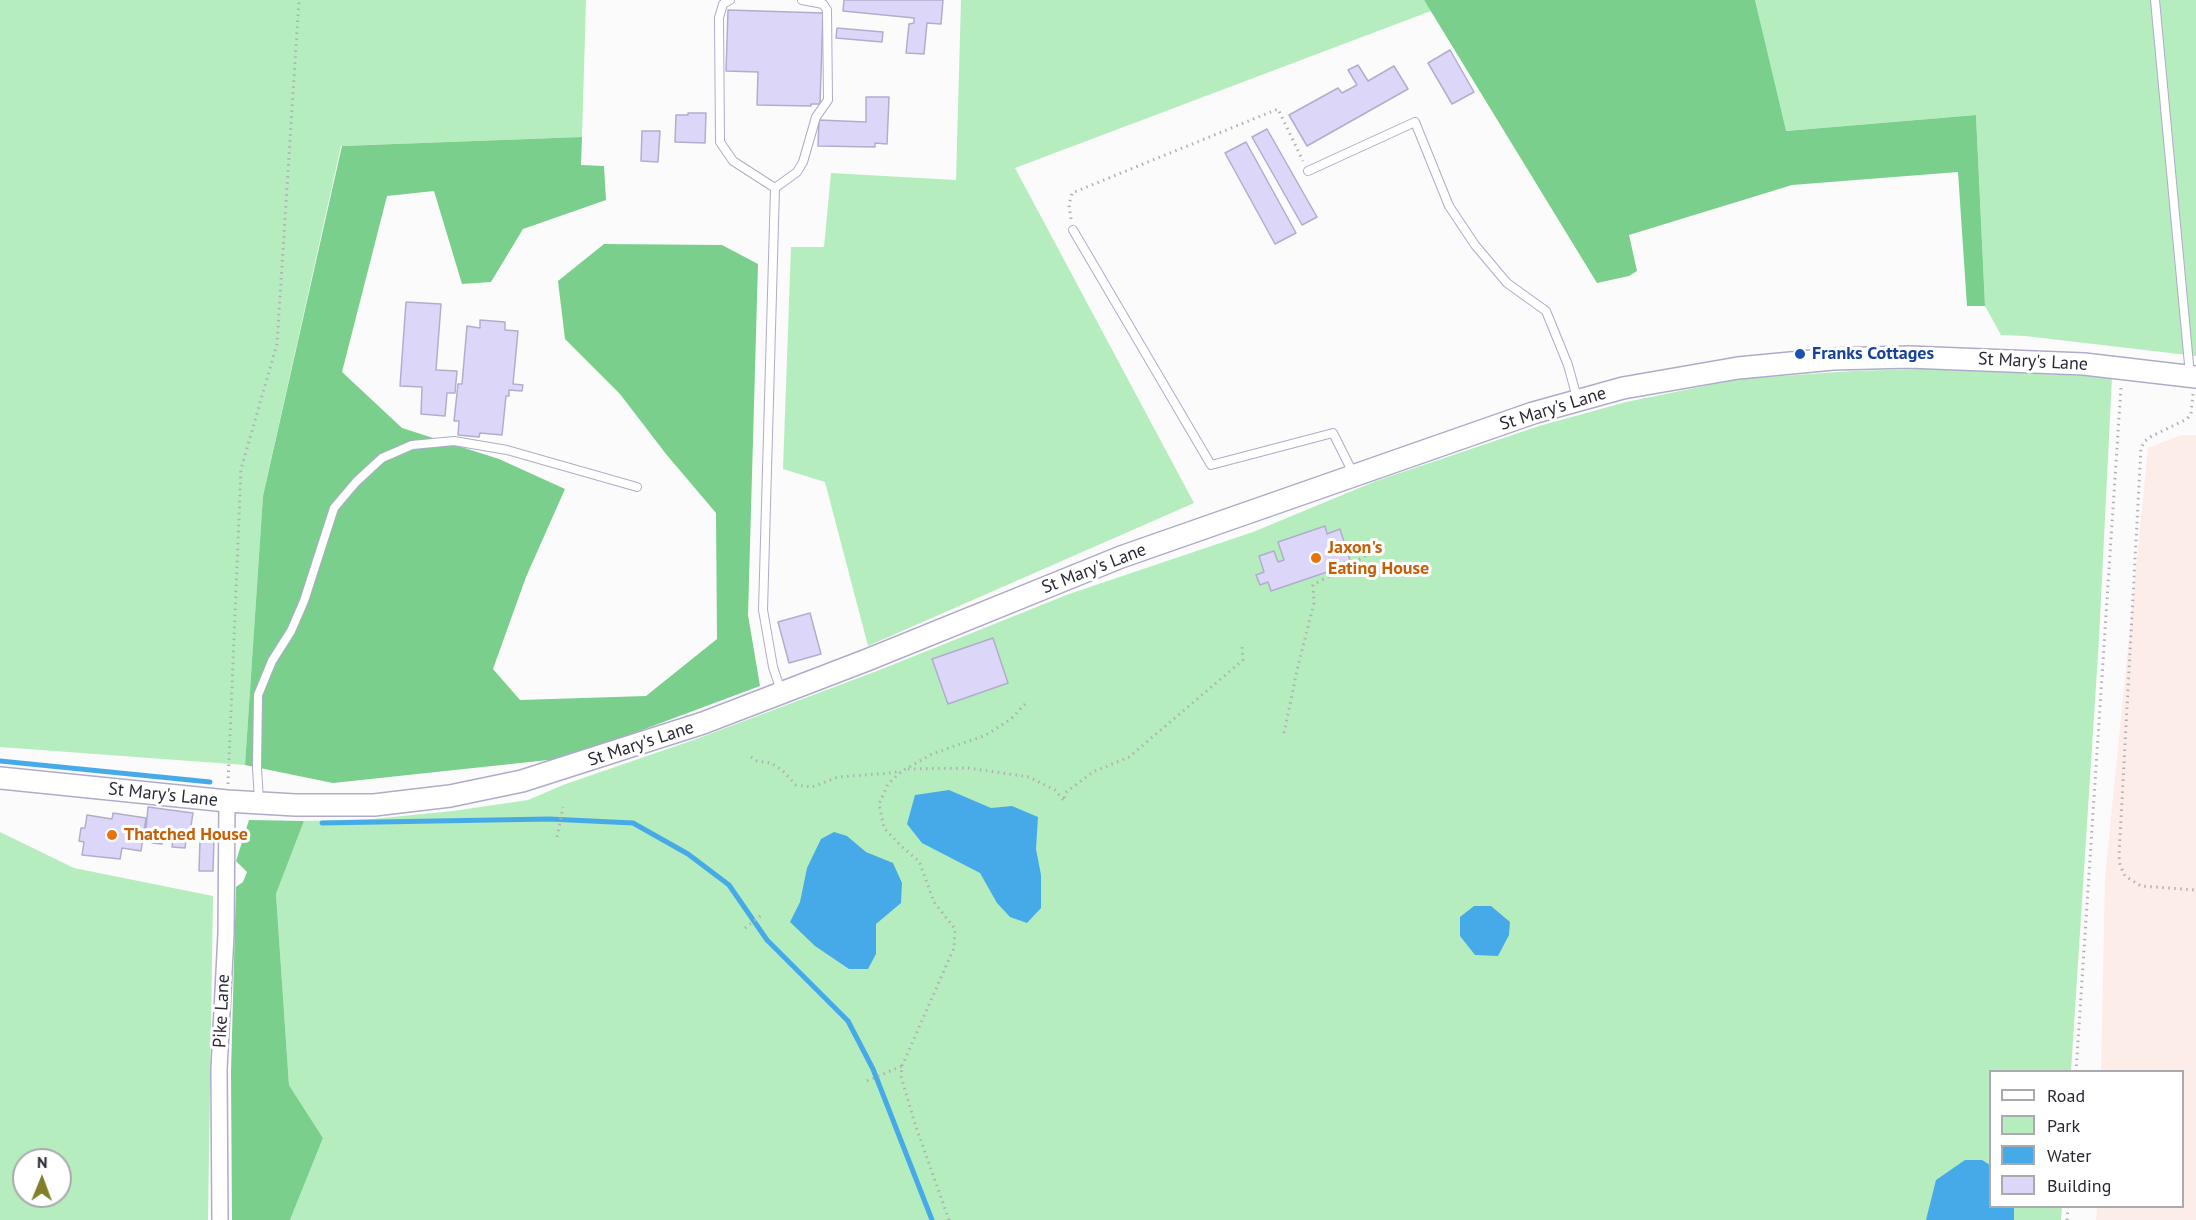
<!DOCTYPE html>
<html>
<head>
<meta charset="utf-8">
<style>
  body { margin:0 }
  #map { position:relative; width:2196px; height:1220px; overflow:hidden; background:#fbfbfb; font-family:"PT Sans",sans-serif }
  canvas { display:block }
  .legend { position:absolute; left:1989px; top:1070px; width:195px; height:138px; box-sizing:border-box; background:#fff; border:2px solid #aaa9ae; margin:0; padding:8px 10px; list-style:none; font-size:18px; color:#2a2835 }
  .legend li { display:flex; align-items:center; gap:12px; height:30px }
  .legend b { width:30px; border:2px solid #aaa9ae }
  .north { position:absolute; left:12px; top:1148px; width:60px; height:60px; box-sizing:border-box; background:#fff; border:2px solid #aaa9ae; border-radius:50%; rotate:1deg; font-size:16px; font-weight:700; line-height:24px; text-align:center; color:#2a2835 }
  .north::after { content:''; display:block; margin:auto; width:21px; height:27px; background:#7f8029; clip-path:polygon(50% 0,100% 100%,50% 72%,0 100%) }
</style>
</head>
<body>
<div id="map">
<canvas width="2196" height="1220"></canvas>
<ul class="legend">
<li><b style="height:8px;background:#fff"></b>Road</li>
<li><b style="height:16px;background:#b6edbf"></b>Park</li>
<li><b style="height:16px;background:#47aae8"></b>Water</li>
<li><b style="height:16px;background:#dcd7f8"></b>Building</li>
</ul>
<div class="north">N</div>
</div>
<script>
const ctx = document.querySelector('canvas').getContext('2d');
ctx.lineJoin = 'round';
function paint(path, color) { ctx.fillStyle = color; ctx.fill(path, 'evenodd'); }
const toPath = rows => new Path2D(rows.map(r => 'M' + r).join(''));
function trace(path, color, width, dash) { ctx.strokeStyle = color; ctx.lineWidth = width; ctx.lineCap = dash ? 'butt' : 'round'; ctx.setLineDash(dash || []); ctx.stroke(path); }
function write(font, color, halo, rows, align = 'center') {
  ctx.font = font + ' "PT Sans",sans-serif'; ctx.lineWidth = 6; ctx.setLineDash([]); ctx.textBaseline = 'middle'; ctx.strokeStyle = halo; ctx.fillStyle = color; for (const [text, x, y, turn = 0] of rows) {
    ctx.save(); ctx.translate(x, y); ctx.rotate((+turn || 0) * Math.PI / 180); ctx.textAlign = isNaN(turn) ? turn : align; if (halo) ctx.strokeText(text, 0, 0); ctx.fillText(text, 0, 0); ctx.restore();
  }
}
const industrial = toPath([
  [2181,435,2196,435,2196,1220,2096,1220,2097,1207,2182,1206,2182,1072,2101,1071,2105,877,2148,448]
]);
const green = toPath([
  [0,0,586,0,582,137,341,146,263,496,245,765,0,747],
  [961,0,1424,0,1431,11,1015,168,1194,503,868,646,825,482,783,469,791,247,824,247,831,173,956,180],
  [1755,0,2196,0,2196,356,2025,336,2001,335,1985,306,1976,115,1785,131],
  [1922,369,2112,377,2099,639,2071,1071,1990,1072,1990,1206,2062,1207,2061,1220,290,1220,323,1138,289,1085,276,894,304,821,372,819,453,811,528,800,563,785,699,738,882,669,1069,594,1253,532,1376,481,1539,426,1626,402,1739,379,1852,371],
  [0,832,74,868,213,896,208,1220,0,1220],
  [24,1160,60,1160,60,1196,24,1196]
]);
const forest = toPath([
  [1424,0,1755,0,1786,131,1976,115,1985,306,1967,306,1958,172,1792,185,1629,235,1637,271,1629,276,1597,283],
  [582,137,581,165,604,166,606,200,523,229,491,282,462,284,434,191,387,196,342,372,402,428,499,459,565,489,526,577,493,669,520,700,646,696,717,639,716,513,666,454,620,394,565,339,558,281,604,244,722,245,758,264,748,615,760,686,567,758,333,783,245,765,263,496,342,146],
  [249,820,304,821,276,894,289,1085,323,1138,290,1220,232,1220,231,1072,236,887,243,882,247,872,236,861]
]);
const water = toPath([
  [949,790,991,808,1012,806,1038,817,1036,849,1041,875,1041,908,1027,923,1010,917,997,903,980,873,922,843,907,824,915,795],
  [834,832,847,836,866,852,893,863,902,883,901,903,876,924,876,954,868,969,849,969,815,946,790,922,800,902,807,868,821,839],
  [1474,906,1491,906,1510,922,1509,935,1498,956,1475,955,1460,936,1460,917],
  [1965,1160,1982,1160,1990,1165,1990,1206,2014,1207,2014,1220,1926,1220,1936,1180]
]);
const stream = toPath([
  [0,761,210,782],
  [322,823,549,819,633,823,688,854,729,885,767,940,848,1021,873,1069,932,1220]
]);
const building = toPath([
  [844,0,943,0,941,24,927,23,924,54,906,53,909,24,914,23,914,18,843,11,844,0],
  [728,10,823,13,820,104,811,104,811,106,757,105,758,72,726,71,728,10],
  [837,28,883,32,882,42,836,38,837,28],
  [1450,50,1474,92,1452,104,1428,63,1450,50],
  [1358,65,1368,81,1394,66,1408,89,1307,146,1289,115,1338,88,1342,93,1357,85,1348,70,1358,65],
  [866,97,889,97,887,144,875,143,875,147,818,146,819,120,866,122,866,97],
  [688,113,706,113,705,143,675,142,676,115,688,115,688,113],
  [1267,129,1317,217,1302,225,1252,137,1267,129],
  [642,131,660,131,658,162,641,161,642,131],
  [1246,142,1296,233,1275,244,1225,153,1246,142],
  [406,302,441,304,436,370,457,371,455,393,447,393,445,416,421,414,422,387,400,386,406,302],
  [480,320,505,322,505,330,518,331,513,384,523,385,522,391,509,390,509,396,506,396,502,435,480,433,479,437,458,435,459,421,454,421,458,384,462,384,467,326,480,328,480,320],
  [1325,526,1327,534,1340,529,1350,560,1335,566,1336,569,1271,591,1268,582,1260,585,1256,575,1264,572,1259,556,1274,551,1278,562,1284,560,1278,542,1325,526],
  [810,613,821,654,789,663,778,622,810,613],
  [993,638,1008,683,948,704,932,659,993,638],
  [148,807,193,813,189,839,186,839,185,848,172,847,174,831,164,830,162,844,152,843,154,830,146,829,148,807],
  [113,813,146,818,141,851,122,848,120,859,82,855,84,842,79,841,81,828,85,828,87,815,112,819,113,813],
  [200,840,214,840,213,871,199,871,200,840]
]);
const path = toPath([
  [1071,219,1069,205,1072,193,1278,109,1303,161],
  [2193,394,2191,414,2187,419,2152,436,2145,441,2141,448,2119,856,2120,865,2125,876,2141,886,2196,890],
  [1284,733,1298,666,1314,603,1313,585,1380,548],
  [751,757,757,761,771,763,782,770,796,785,812,787,838,777,890,773,901,771],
  [908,769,968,768,1029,777,1055,790,1064,801,1065,793,1093,772,1129,757,1243,660,1242,647],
  [228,784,241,469,277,344,299,0],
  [557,837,563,807],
  [745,928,762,915],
  [2076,1072,2121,387],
  [867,1081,902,1066],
  [949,1220,915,1124,901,1076,902,1066,954,948,955,929,934,902,919,861,902,847,884,828,879,804,888,784,902,771,932,754,986,735,1011,719,1026,703],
  [2067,1220,2068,1206]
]);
const service = toPath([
  [730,0,723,4,719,18,720,142,733,161,775,188],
  [2155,0,2190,375],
  [1308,171,1415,122,1449,206,1475,245,1507,283,1546,311,1568,365,1577,398],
  [775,188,763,610,773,667,781,691],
  [775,188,797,172,803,162,816,117,828,100,827,10,823,4,802,0],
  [1073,230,1211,465,1333,433,1354,475],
  [259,801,257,768,258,695,272,661,291,631,304,601,334,508,356,482,382,458,412,445,454,441,507,450,637,487]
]);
const minor = toPath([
  [220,1220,219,1069,226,934,227,801]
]);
const secondary = toPath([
  [0,778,227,801,295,805,374,805,450,796,522,781,703,723,867,660,1121,557,1533,413,1623,388,1738,368,1833,359,1909,357,2084,364,2196,377]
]);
const markers = [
  [1800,354,6,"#1a4fb4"],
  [1316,558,6,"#e8710a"],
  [112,835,6,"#e8710a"]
];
const transitNames = [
  ["Franks Cottages",1812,354]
];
const streetNames = [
  ["St Mary's Lane",2033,362,3],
  ["St Mary's Lane",1553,409,-17],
  ["St Mary's Lane",1094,569,-21],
  ["St Mary's Lane",641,744,-18],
  ["St Mary's Lane",163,795,6],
  ["Pike Lane",222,1011,-87]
];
const foodNames = [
  ["Jaxon's",1328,548],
  ["Eating House",1328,569],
  ["Thatched House",124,835]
];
paint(industrial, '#fcede8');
paint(green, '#b6edbf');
paint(forest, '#79cf8b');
paint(water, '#47aae8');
trace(stream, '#47aae8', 5);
paint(building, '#dcd7f8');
trace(building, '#b2adcd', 1.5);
trace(service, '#b0abcb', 10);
trace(minor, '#b0abcb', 18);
trace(secondary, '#b0abcb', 24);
trace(path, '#b1b0b4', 3, [1.5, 4.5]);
trace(service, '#fff', 8);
trace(minor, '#fff', 15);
trace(secondary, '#fff', 21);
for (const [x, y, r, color] of markers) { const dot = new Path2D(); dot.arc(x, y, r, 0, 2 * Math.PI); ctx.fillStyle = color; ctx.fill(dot); trace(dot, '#fff', 2); }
write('bold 18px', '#164399', '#fff', transitNames, 'left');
write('18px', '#2a2835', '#fff', streetNames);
write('bold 18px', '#c56008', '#fff', foodNames, 'left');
</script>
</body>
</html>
